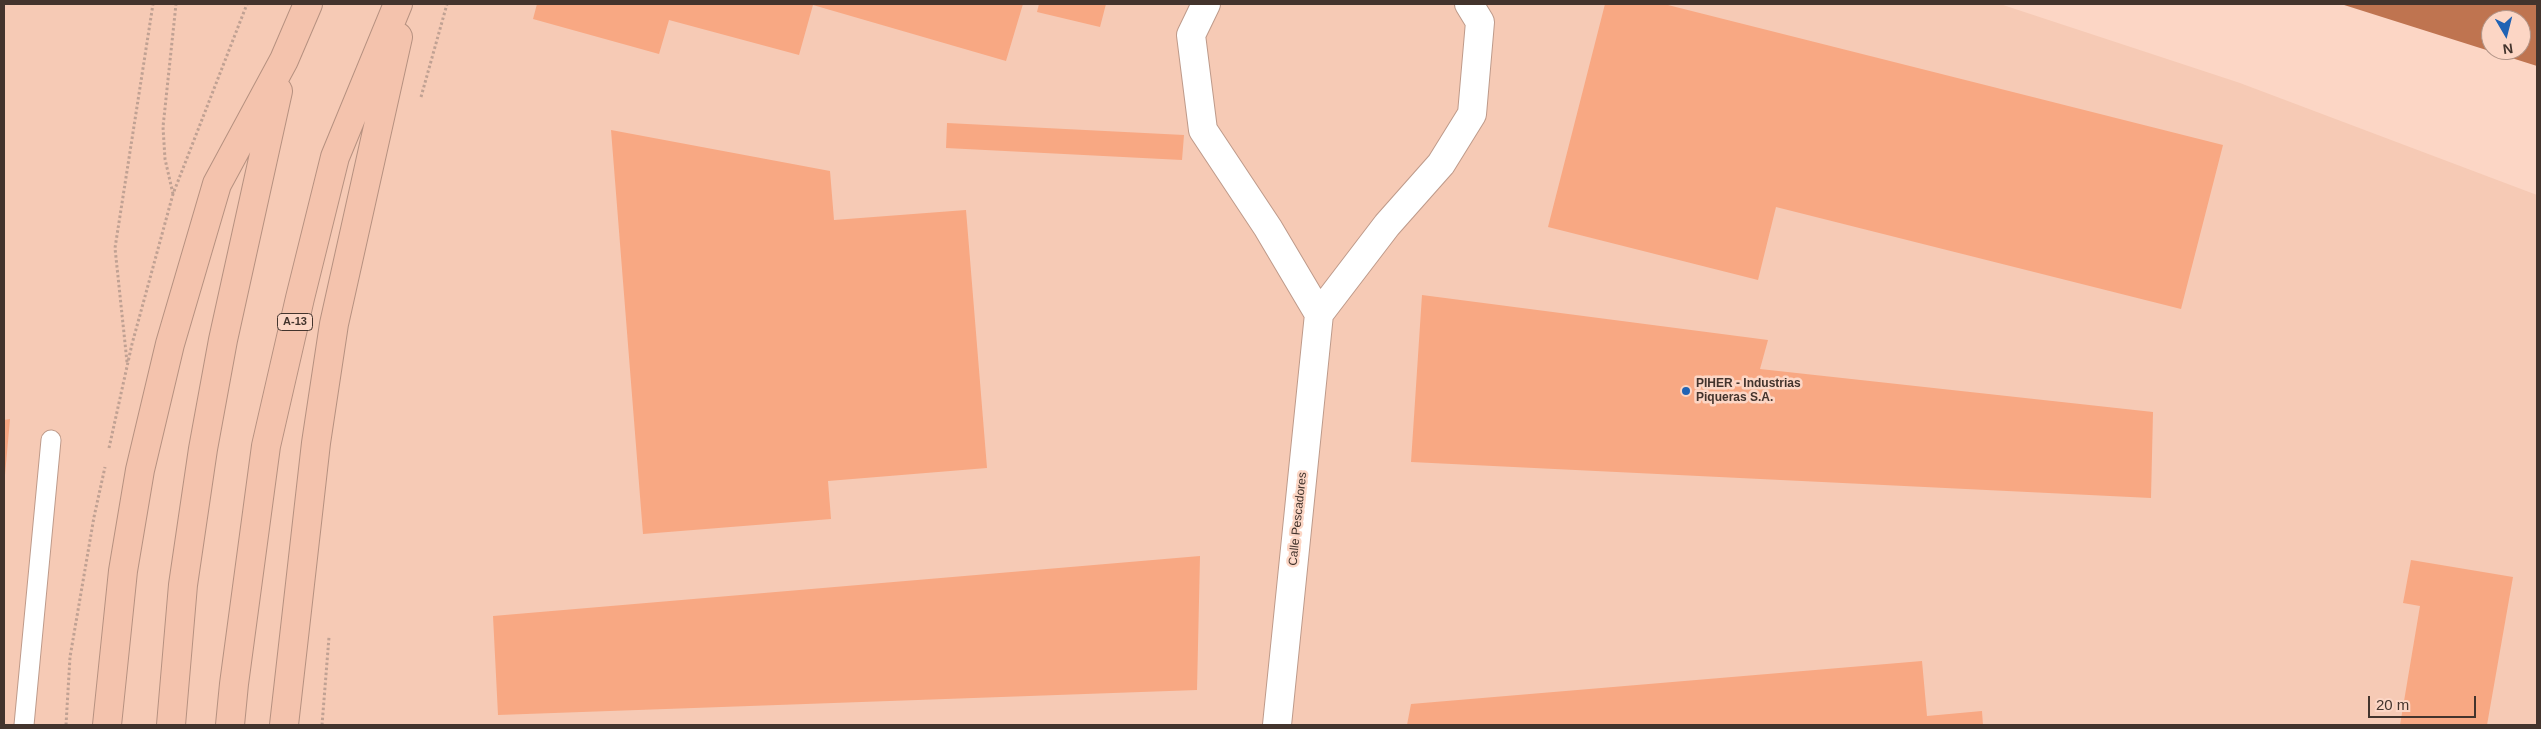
<!DOCTYPE html>
<html>
<head>
<meta charset="utf-8">
<style>
  body { margin:0 }
  #map { position:relative; width:2541px; height:729px; overflow:hidden; background:#fcd6c5; font-family:Arial,sans-serif }
  canvas { display:block }
  .frame { position:absolute; inset:0; border:5px solid #43342d; pointer-events:none }
  .north { position:absolute; left:2481px; top:10px; width:50px; height:50px; box-sizing:border-box; background:#fcd6c5; border:1px solid #b29588; border-radius:50%; rotate:172deg; font-size:14px; font-weight:700; line-height:20px; text-align:center; color:#43342d }
  .north::after { content:''; display:block; margin:auto; width:18px; height:22px; background:#2163b4; clip-path:polygon(50% 0,100% 100%,50% 72%,0 100%) }
  .scale { position:absolute; left:2368px; top:696px; width:108px; height:22px; box-sizing:border-box; border:2px solid #43342d; border-top:0; padding-left:6px; font-size:15px; line-height:18px; white-space:nowrap; color:#43342d; -webkit-text-stroke:4px #fcd6c5; paint-order:stroke }
</style>
</head>
<body>
<div id="map">
<canvas width="2541" height="729"></canvas>
<div class="frame"></div>
<div class="north">N</div>
<div class="scale">20 m</div>
</div>
<script>
const ctx = document.querySelector('canvas').getContext('2d');
ctx.lineJoin = 'round';
function paint(path, color) { ctx.fillStyle = color; ctx.fill(path, 'evenodd'); }
const toPath = rows => new Path2D(rows.map(r => 'M' + r).join(''));
function trace(path, color, width, dash) { ctx.strokeStyle = color; ctx.lineWidth = width; ctx.lineCap = dash ? 'butt' : 'round'; ctx.setLineDash(dash || []); ctx.stroke(path); }
function write(font, color, halo, rows, align = 'center') {
  ctx.font = font + ' Arial,sans-serif'; ctx.lineWidth = 5; ctx.setLineDash([]); ctx.textBaseline = 'middle'; ctx.strokeStyle = halo; ctx.fillStyle = color; for (const [text, x, y, turn = 0] of rows) {
    ctx.save(); ctx.translate(x, y); ctx.rotate((+turn || 0) * Math.PI / 180); ctx.textAlign = isNaN(turn) ? turn : align; if (halo) ctx.strokeText(text, 0, 0); ctx.fillText(text, 0, 0); ctx.restore();
  }
}
const built = toPath([
  [4,4,2000,4,2240,83,2537,195,2537,725,4,725]
]);
const water = toPath([
  [2341,4,2537,4,2537,66],
  [2491,20,2521,20,2521,50,2491,50]
]);
const building = toPath([
  [537,4,1023,4,1006,61,813,5,799,55,669,20,659,54,533,19],
  [1039,4,1106,4,1100,27,1037,12],
  [1605,4,1664,4,2223,145,2181,309,1776,207,1758,280,1548,227],
  [947,123,1184,135,1182,160,946,148],
  [611,130,830,171,834,220,966,210,987,468,828,481,831,519,643,534],
  [1422,295,1768,340,1760,369,2153,412,2151,498,1411,462],
  [10,419,5,475,4,475,4,420],
  [1200,556,1197,690,498,715,493,616],
  [2411,560,2513,577,2487,725,2400,725,2420,606,2403,603],
  [1922,661,1927,716,1982,711,1983,725,1407,725,1411,704]
]);
const path = toPath([
  [421,97,447,4],
  [173,194,165,159,163,127,176,4],
  [127,362,115,248,153,4],
  [109,448,132,344,173,194,247,4],
  [66,725,70,657,94,517,105,467],
  [322,725,329,637]
]);
const lane = toPath([
  [24,725,51,440]
]);
const street = toPath([
  [1206,4,1191,35,1203,130,1268,228,1319,314],
  [1277,725,1319,314,1387,225,1441,164,1472,114,1480,22,1469,4]
]);
const highway = toPath([
  [107,725,123,571,140,470,170,344,217,184,284,60,308,4],
  [171,725,183,585,203,449,223,340,278,91],
  [230,725,234,684,266,446,300,298,335,157,398,4],
  [284,725,316,443,334,324,398,37]
]);
const markers = [
  [1686,391,5,"#2163b4"]
];
const shields = [
  [295,322,35]
];
const shieldNames = [
  ["A-13",295,322]
];
const poiNames = [
  ["PIHER - Industrias",1696,384],
  ["Piqueras S.A.",1696,398]
];
const streetNames = [
  ["Calle Pescadores",1298,519,-84]
];
paint(built, '#f6cab5');
paint(water, '#bf7450');
paint(building, '#f8a883');
trace(lane, '#be9a8a', 21);
trace(street, '#be9a8a', 30);
trace(highway, '#b69180', 30);
trace(path, '#c0a193', 3, [2.5, 2.5]);
trace(lane, '#fff', 19);
trace(street, '#fff', 28);
trace(highway, '#f4c3ad', 28);
for (const [x, y, r, color] of markers) { const dot = new Path2D(); dot.arc(x, y, r, 0, 2 * Math.PI); ctx.fillStyle = color; ctx.fill(dot); trace(dot, '#fcd6c5', 2); }
for (const [x, y, w] of shields) { const box = new Path2D(); box.roundRect(x - w / 2, y - 8.5, w, 17, 4); ctx.fillStyle = '#fcd6c5'; ctx.fill(box); trace(box, '#43342d', 1); }
write('bold 11px', '#43342d', null, shieldNames);
write('bold 12px', '#43342d', '#fcd6c5', poiNames, 'left');
write('12px', '#43342d', '#fcd6c5', streetNames);
</script>
</body>
</html>
